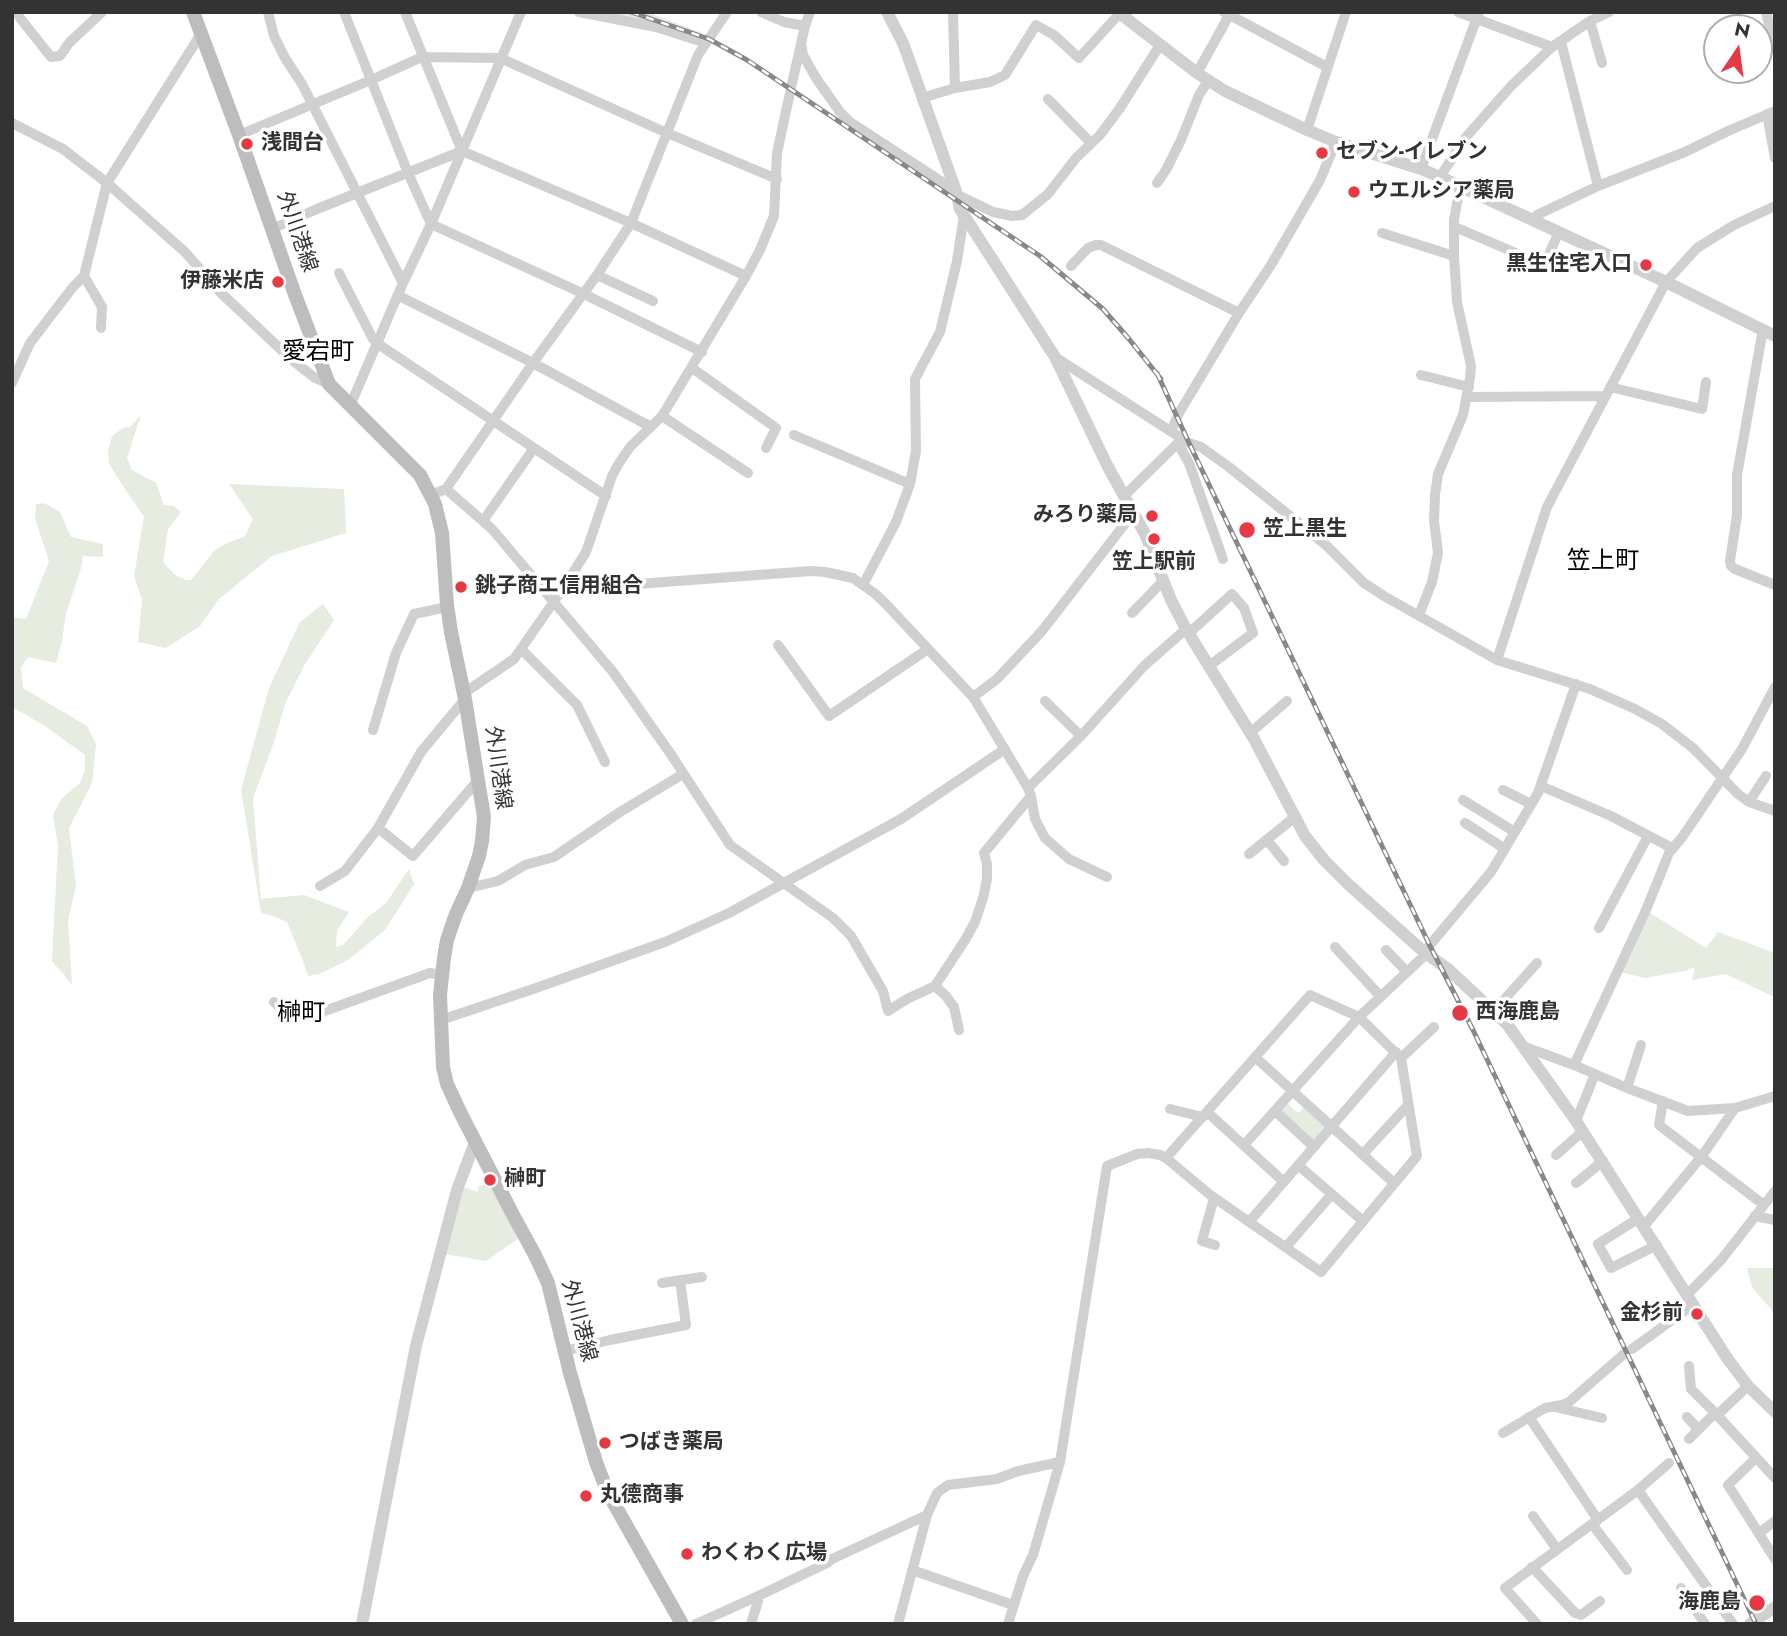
<!DOCTYPE html>
<html>
<head>
<meta charset="utf-8">
<style>
  body { margin:0 }
  #map { position:relative; width:1787px; height:1636px; overflow:hidden; background:#fff; font-family:Jost,sans-serif }
  canvas { display:block }
  .frame { position:absolute; inset:0; border:14px solid #333; pointer-events:none }
  .north { position:absolute; left:1703px; top:14px; width:70px; height:70px; box-sizing:border-box; background:#fff; border:2px solid #adadad; border-radius:50%; rotate:13deg; font-size:19px; font-weight:700; line-height:28px; text-align:center; color:#333 }
  .north::after { content:''; display:block; margin:auto; width:24px; height:32px; background:#e63946; clip-path:polygon(50% 0,100% 100%,50% 72%,0 100%) }
</style>
</head>
<body>
<div id="map">
<canvas width="1787" height="1636"></canvas>
<div class="frame"></div>
<div class="north">N</div>
</div>
<script>
const ctx = document.querySelector('canvas').getContext('2d');
ctx.lineJoin = 'round';
function paint(path, color) { ctx.fillStyle = color; ctx.fill(path, 'evenodd'); }
const toPath = rows => new Path2D(rows.map(r => 'M' + r).join(''));
function trace(path, color, width, dash) { ctx.strokeStyle = color; ctx.lineWidth = width; ctx.lineCap = dash ? 'butt' : 'round'; ctx.setLineDash(dash || []); ctx.stroke(path); }
function write(font, color, halo, rows, align = 'center') {
  ctx.font = font + ' Jost,"Noto Sans JP",sans-serif'; ctx.lineWidth = 7; ctx.setLineDash([]); ctx.textBaseline = 'middle'; ctx.strokeStyle = halo; ctx.fillStyle = color; for (const [text, x, y, turn = 0] of rows) {
    ctx.save(); ctx.translate(x, y); ctx.rotate((+turn || 0) * Math.PI / 180); ctx.textAlign = isNaN(turn) ? turn : align; if (halo) ctx.strokeText(text, 0, 0); ctx.fillText(text, 0, 0); ctx.restore();
  }
}
const green = toPath([
  [592,12,647,12,702,33,702,34],
  [141,415,127,458,132,470,156,483,164,505,174,506,181,512,168,529,163,562,174,574,186,580,191,580,214,551,223,545,245,536,253,519,229,484,344,489,346,533,272,556,219,599,200,626,166,648,138,642,142,600,134,576,144,517,117,477,109,463,108,451,112,436,123,428,130,427],
  [44,503,60,512,71,537,103,544,103,557,83,556,82,565,66,613,62,641,56,663,28,657,21,668,23,688,87,726,96,744,92,783,69,828,76,886,68,920,72,985,52,961,58,846,53,815,62,798,80,783,85,769,85,755,45,726,12,707,12,617,26,619,49,561,35,518,36,504],
  [323,604,334,620,305,664,285,704,274,742,253,798,261,899,304,895,349,912,337,931,336,947,343,945,368,917,386,903,409,869,414,884,385,930,348,960,319,974,308,976,303,961,287,922,273,916,261,913,241,790,269,688,300,622],
  [1647,911,1706,948,1718,932,1775,953,1775,996,1772,996,1726,974,1692,980,1695,967,1685,971,1645,978,1620,972],
  [1287,1103,1298,1113,1305,1106,1325,1126,1314,1139,1309,1139,1279,1111],
  [492,1182,522,1236,486,1261,444,1254,459,1200,465,1187,477,1192,479,1186],
  [1747,1268,1775,1268,1775,1314,1752,1287]
]);
const minor = toPath([
  [17,12,20,18,51,57,60,56,69,43,102,12],
  [268,12,274,36,285,58,302,84,403,283],
  [344,12,408,173,431,224,584,294,702,352],
  [405,12,462,151,631,223,746,276],
  [579,12,656,27,706,43],
  [761,12,784,22,805,26],
  [1224,12,1327,67],
  [1458,12,1552,47],
  [1766,12,1775,50],
  [1590,21,1602,63],
  [1561,42,1598,186],
  [802,48,803,55,816,78,840,112,850,122,956,191],
  [1197,73,1231,12],
  [955,88,990,82,1005,75,1036,25,1054,35,1079,58,1120,13],
  [922,98,955,88,953,12],
  [1048,99,1091,143],
  [1767,114,1775,158],
  [12,123,63,149,107,183,185,252,220,292,291,359,315,378,329,384],
  [1307,130,1346,12],
  [239,135,371,80,422,57,500,58,667,133,777,179],
  [1421,169,1479,12],
  [1440,177,1466,137,1512,85,1552,47,1590,21,1609,12],
  [1157,183,1166,170,1181,140,1199,95,1208,81],
  [956,194,993,212,1012,216,1022,215,1048,194,1076,158,1100,135,1120,108,1160,45],
  [1532,220,1537,215,1598,186,1685,152,1728,131,1775,111],
  [1455,227,1544,265,1559,232],
  [272,229,317,209,462,151],
  [1382,233,1454,256],
  [1071,266,1088,248,1096,245,1101,245,1239,313],
  [339,273,373,339,378,344,606,496],
  [597,275,653,301],
  [84,276,102,307,101,328],
  [399,296,533,363,651,427],
  [1763,329,1737,475,1737,515,1730,561,1731,566,1735,569,1775,585],
  [1055,357,1189,443,1201,447,1229,467,1326,545,1364,583,1384,596,1497,660,1590,689,1635,709,1662,724,1693,748,1738,794,1749,802,1775,811],
  [692,368,776,428,766,448],
  [1421,375,1469,387],
  [12,383,30,343,73,287,84,276,107,183,202,32],
  [1610,387,1702,409,1706,382],
  [1467,397,1605,396],
  [350,406,403,283,431,224,521,12],
  [662,416,748,473],
  [1171,431,1179,413,1239,313,1271,265,1320,180,1336,142],
  [794,435,910,484],
  [1178,444,1189,463,1223,559],
  [446,489,492,529,613,672,670,753,730,845,833,918,851,936,883,991,888,1011,907,999,935,986,965,940,975,922,983,898,987,879,987,864,984,853,1031,796],
  [431,495,446,489,533,363,597,275,631,223,698,55,727,12],
  [1124,496,1179,442],
  [483,521,534,448],
  [863,585,896,522,910,484,916,451,915,379,940,332,957,261,964,215],
  [564,587,624,585,811,571,825,572,853,578,874,593,885,603,973,697,1028,788,1031,796,1035,819,1045,838,1069,859,1107,877],
  [1132,613,1164,580],
  [1419,615,1432,582,1438,553,1434,521,1435,495,1438,474,1463,415,1470,378,1471,366,1457,302,1454,256,1454,220,1460,186],
  [1188,634,1232,594,1244,608,1253,633,1209,666],
  [778,645,829,716,928,649],
  [521,649,577,705,605,762],
  [1497,660,1547,507,1666,282,1697,248,1734,225,1775,206],
  [464,693,514,659,564,587,586,552,612,476,619,463,630,447,662,416,746,276,760,250,774,216,777,153,791,88,805,26,810,12],
  [973,697,997,679,1042,631,1134,512],
  [1045,701,1081,736],
  [373,730,396,653,414,614,447,607],
  [1250,733,1287,701],
  [1541,786,1611,816,1672,848],
  [1028,788,1081,736,1144,666,1186,629],
  [1503,790,1531,804],
  [1463,800,1515,832],
  [1749,802,1766,776],
  [1465,823,1505,849],
  [378,828,413,856,479,779],
  [1267,840,1284,861],
  [1249,854,1295,817],
  [320,886,345,871,378,828,421,752,465,699],
  [468,888,498,881,525,865,554,857,620,812,683,774],
  [1599,928,1648,836],
  [1335,947,1380,996],
  [1386,950,1407,972],
  [935,986,946,996,954,1007,959,1030],
  [274,1002,279,1007,293,1012,308,1015,319,1013,430,973,442,975],
  [1494,1011,1537,963],
  [441,1020,536,988,665,942,729,913,901,819,1005,749],
  [1525,1047,1574,1065,1627,1088,1688,1111,1735,1108,1775,1096],
  [1255,1057,1394,1183],
  [1401,1058,1434,1027],
  [1574,1065,1646,910,1669,853,1683,836,1742,749,1775,687],
  [1627,1088,1641,1045],
  [1663,1101,1659,1125,1764,1205],
  [1170,1109,1203,1117],
  [1275,1111,1314,1147],
  [1207,1112,1284,1182],
  [1576,1121,1595,1074],
  [1244,1145,1359,1017,1423,957,1424,952,1491,872,1538,793,1576,684],
  [1363,1154,1408,1105],
  [1556,1155,1583,1131],
  [1298,1165,1363,1221],
  [1576,1183,1603,1161],
  [1214,1198,1202,1241,1215,1245],
  [1755,1216,1775,1220],
  [1639,1218,1598,1244,1611,1268,1657,1245],
  [1249,1222,1396,1052],
  [1644,1226,1702,1156,1735,1108],
  [1286,1247,1332,1194],
  [662,1283,702,1277],
  [1687,1295,1721,1260,1775,1191],
  [1632,1349,1694,1304],
  [565,1351,610,1340,686,1325,680,1280],
  [1689,1366,1691,1389,1717,1415,1712,1416,1689,1439],
  [1748,1386,1717,1415,1775,1478],
  [1555,1407,1602,1418],
  [1529,1417,1598,1520],
  [1687,1417,1698,1429],
  [1503,1433,1545,1408,1562,1405,1569,1402,1624,1354],
  [1756,1458,1728,1485,1775,1559],
  [1638,1490,1733,1624],
  [1533,1516,1557,1549],
  [1592,1524,1627,1570],
  [1759,1533,1775,1521],
  [1532,1567,1575,1613,1581,1615,1600,1601],
  [912,1570,1013,1605],
  [1681,1588,1705,1624],
  [696,1624,756,1597,827,1563,832,1559,927,1515],
  [751,1624,758,1601,756,1597],
  [898,1624,927,1515,937,1493,948,1485,997,1479,1018,1471,1060,1462],
  [1008,1624,1023,1576,1033,1555,1060,1462,1107,1166,1137,1154,1148,1153,1160,1155,1166,1158,1209,1194,1321,1272,1417,1156,1401,1058,1359,1017,1310,995,1166,1158],
  [1537,1624,1505,1588,1638,1490,1669,1463]
]);
const tertiary = toPath([
  [887,12,903,43,956,191,960,209,1055,357,1107,465,1145,534,1171,600,1186,629,1254,739,1305,836,1324,860,1348,884,1424,952,1448,969,1507,1024,1576,1121,1727,1358,1748,1386,1775,1412],
  [1118,12,1197,73,1225,91,1307,130,1336,142,1421,169,1440,177,1666,282,1775,336],
  [362,1624,416,1346,457,1190,475,1142],
  [1750,1624,1775,1607]
]);
const secondary = toPath([
  [193,12,239,135,294,292,329,384,420,475,435,504,442,533,447,605,451,632,465,699,484,817,482,841,479,856,468,888,456,914,447,940,444,958,440,995,443,1067,447,1084,460,1112,512,1213,535,1255,548,1283,570,1373,596,1462,608,1493,682,1624]
]);
const rail = toPath([
  [631,12,709,39,747,60,1040,256,1103,309,1129,339,1161,379],
  [1157,373,1189,443,1430,946,1473,1030,1756,1624]
]);
const markers = [
  [247,144,7,"#e63946"],
  [1322,153,7,"#e63946"],
  [1354,192,7,"#e63946"],
  [1646,265,7,"#e63946"],
  [278,282,7,"#e63946"],
  [1152,516,7,"#e63946"],
  [1247,530,9,"#e63946"],
  [1154,539,7,"#e63946"],
  [461,587,7,"#e63946"],
  [1460,1013,9,"#e63946"],
  [490,1180,7,"#e63946"],
  [1697,1314,7,"#e63946"],
  [605,1443,7,"#e63946"],
  [586,1496,7,"#e63946"],
  [687,1554,7,"#e63946"],
  [1757,1603,9,"#e63946"]
];
const poiNames = [
  ["浅間台",261,144],
  ["セブン-イレブン",1336,153],
  ["ウエルシア薬局",1368,192],
  ["黒生住宅入口",1632,265,"right"],
  ["伊藤米店",264,282,"right"],
  ["みろり薬局",1138,516,"right"],
  ["笠上黒生",1263,530],
  ["笠上駅前",1154,563,"center"],
  ["銚子商エ信用組合",475,587],
  ["西海鹿島",1476,1013],
  ["榊町",504,1180],
  ["金杉前",1683,1314,"right"],
  ["つばき薬局",619,1443],
  ["丸德商事",600,1496],
  ["わくわく広場",701,1554],
  ["海鹿島",1741,1603,"right"]
];
const streetNames = [
  ["外川港線",296,232,71],
  ["外川港線",497,768,82],
  ["外川港線",578,1321,75]
];
const quarterNames = [
  ["愛宕町",318,353],
  ["笠上町",1603,562],
  ["榊町",301,1014]
];
paint(green, '#e6ecdf');
trace(minor, '#d0d0d0', 10);
trace(tertiary, '#d0d0d0', 12);
trace(secondary, '#bdbdbd', 14);
trace(rail, '#888', 5);
trace(rail, '#fff', 2.5, [8]);
for (const [x, y, r, color] of markers) { const dot = new Path2D(); dot.arc(x, y, r, 0, 2 * Math.PI); ctx.fillStyle = color; ctx.fill(dot); trace(dot, '#fff', 2.5); }
write('bold 21px', '#333', '#fff', poiNames, 'left');
write('21px', '#333', '#fff', streetNames);
write('24px', '#000', '#fff', quarterNames);
</script>
</body>
</html>
